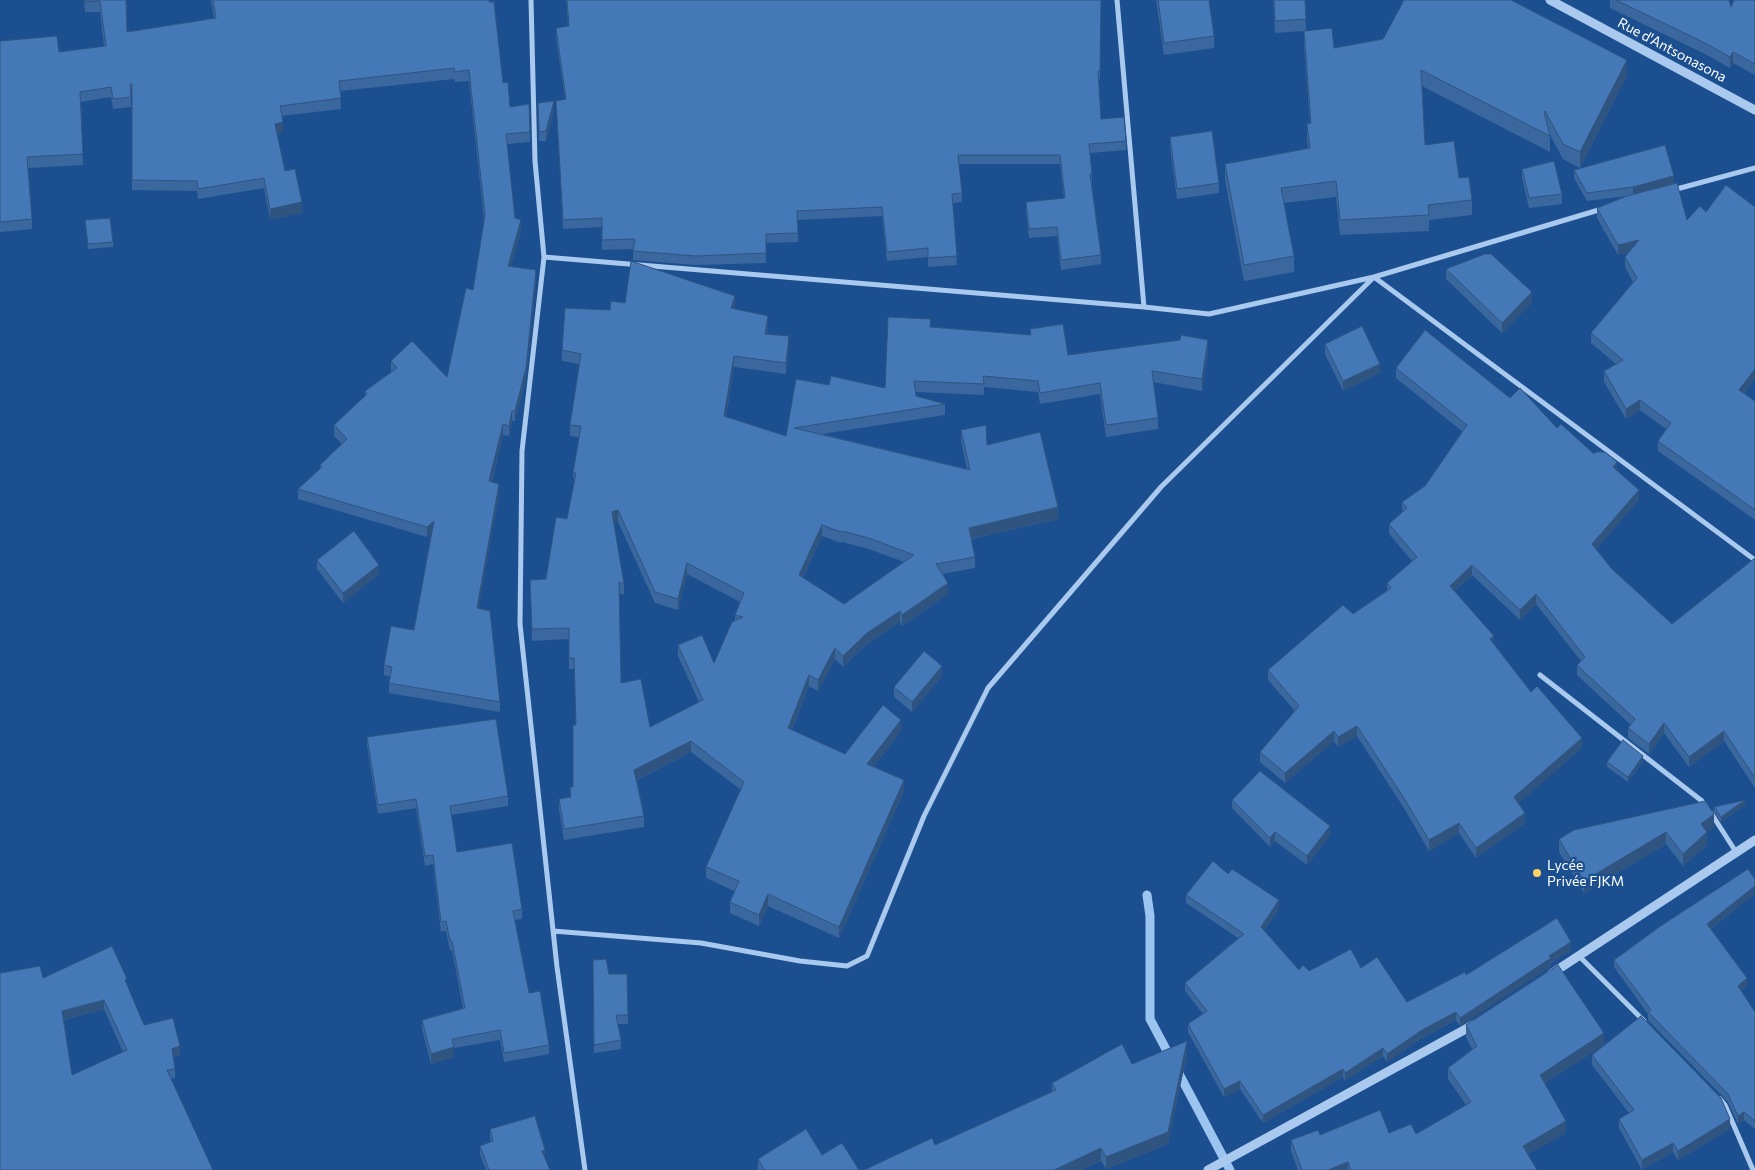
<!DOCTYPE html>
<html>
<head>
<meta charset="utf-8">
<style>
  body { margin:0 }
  canvas { display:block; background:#1b4f8f }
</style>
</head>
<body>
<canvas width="1755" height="1170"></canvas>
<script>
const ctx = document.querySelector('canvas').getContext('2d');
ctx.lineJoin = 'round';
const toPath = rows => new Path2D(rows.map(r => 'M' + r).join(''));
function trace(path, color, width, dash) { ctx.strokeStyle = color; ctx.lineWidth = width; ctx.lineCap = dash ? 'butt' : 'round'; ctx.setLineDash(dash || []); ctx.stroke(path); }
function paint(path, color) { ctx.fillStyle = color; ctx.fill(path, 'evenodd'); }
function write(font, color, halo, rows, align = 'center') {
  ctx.font = font + ' Commissioner,sans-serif'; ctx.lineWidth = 4.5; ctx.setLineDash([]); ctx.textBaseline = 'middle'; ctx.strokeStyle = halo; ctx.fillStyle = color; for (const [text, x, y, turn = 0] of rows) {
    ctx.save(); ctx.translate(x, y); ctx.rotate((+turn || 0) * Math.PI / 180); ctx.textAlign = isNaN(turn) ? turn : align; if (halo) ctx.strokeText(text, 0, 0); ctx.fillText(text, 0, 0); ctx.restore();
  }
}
const stream = toPath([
  [1147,895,1150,916,1150,1019,1230,1170]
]);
const minor = toPath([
  [531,0,535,161,544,257,522,451,520,624,557,967,585,1170],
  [1673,190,1755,168],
  [544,257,1144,307,1117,0],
  [1144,307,1209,314,1374,277,1602,209],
  [1540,675,1702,801,1706,806],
  [1711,813,1736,852],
  [553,931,701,943,800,961,847,966,867,956,924,816,988,688,1161,487,1374,277,1755,560],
  [1579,956,1644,1021],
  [1720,1099,1725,1105,1753,1170]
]);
const tertiary = toPath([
  [1550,0,1755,110],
  [1551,974,1755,840],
  [1208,1170,1475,1024]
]);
const wall = toPath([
  [84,0,126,0,127,32,214,18,211,0,489,0,503,83,510,107,529,104,530,142,507,144,515,218,521,231,511,266,536,280,526,379,515,421,512,421,509,436,503,435,492,482,499,494,478,609,500,702,500,712,389,693,389,683,391,677,384,675,384,665,414,630,431,533,427,537,298,499,298,489,320,469,320,465,342,444,334,436,334,425,365,396,365,391,391,372,391,361,447,377,473,290,484,219,469,81,455,82,454,79,340,91,341,109,282,116,283,132,277,134,285,171,302,213,270,219,264,188,198,199,197,191,132,190,132,95,131,95,131,107,113,109,111,97,81,102,83,165,28,168,32,219,32,229,0,232,0,41,59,52,104,46,100,12,85,12],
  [566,0,1101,0,1100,80,1099,80,1101,119,1126,141,1126,150,1090,153,1092,174,1092,183,1101,255,1101,264,1061,270,1057,236,1029,238,1026,211,1026,202,1064,198,1060,164,959,164,962,193,962,202,953,203,957,265,928,267,928,257,887,261,882,216,798,220,798,242,766,243,766,263,696,265,633,260,633,249,602,250,602,227,563,229,556,101,565,99,556,37,556,28,568,26],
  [1156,0,1209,0,1214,36,1214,48,1164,55],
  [1273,0,1305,0,1306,31,1334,48,1627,75,1580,168,1563,159,1549,133,1550,136,1550,152,1422,86,1425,145,1459,178,1472,200,1472,215,1429,220,1429,231,1340,235,1336,197,1284,203,1294,256,1294,272,1244,281,1225,180,1225,164,1308,149,1307,139,1307,124,1310,123,1304,46,1304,31,1275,33],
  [1610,0,1729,0,1731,7,1755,0,1755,75,1733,63,1730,68,1705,54,1610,8],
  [538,103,554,110,546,141,539,141],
  [1170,137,1219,183,1219,193,1177,199,1170,147],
  [1522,169,1562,194,1562,204,1529,208,1522,178],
  [1574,170,1674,184,1687,220,1706,212,1755,207,1755,379,1744,394,1755,401,1755,520,1658,451,1658,441,1666,429,1640,410,1626,419,1604,382,1604,371,1616,364,1591,343,1591,333,1633,282,1625,267,1625,257,1629,252,1618,255,1597,218,1597,208,1626,196,1587,201,1574,178],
  [85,220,113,242,113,247,88,249],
  [1446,269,1532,302,1502,333,1446,279],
  [625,303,735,307,734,309,768,327,767,334,789,347,786,374,734,367,726,417,786,436,829,385,885,388,931,327,1030,335,1030,329,1068,355,1208,351,1202,391,1153,382,1158,418,1158,429,1106,437,1100,394,1040,404,1038,392,984,387,984,395,916,392,916,396,945,404,945,415,822,434,967,469,961,441,961,430,987,445,1058,519,971,539,975,557,975,568,942,574,948,594,902,626,900,622,867,644,843,667,835,659,818,691,809,686,792,730,845,754,901,731,874,766,904,791,839,938,768,906,759,926,730,913,730,902,734,891,706,878,706,867,741,790,691,752,637,780,644,816,644,827,564,840,559,810,559,799,570,797,570,787,573,787,576,725,574,669,569,669,569,639,532,641,530,580,546,579,567,519,574,484,573,473,579,437,570,436,570,425,579,364,562,361,562,350,610,310],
  [618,522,655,603,678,610,687,574,740,602,735,615,735,620,714,663,678,645,678,656,699,702,650,727,621,683,619,593,624,595,624,584,613,523],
  [822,536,841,543,842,542,869,549,904,562,844,604,803,578],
  [1325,344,1380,373,1343,391,1325,354],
  [1396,368,1510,398,1557,428,1617,471,1639,500,1596,549,1612,569,1672,624,1755,558,1755,788,1724,741,1689,767,1664,733,1649,754,1628,738,1628,728,1631,725,1577,675,1577,665,1581,661,1536,604,1520,620,1472,575,1455,591,1494,644,1531,692,1582,748,1518,803,1525,823,1476,858,1459,833,1429,851,1404,808,1357,736,1338,747,1334,741,1285,783,1260,762,1260,752,1295,711,1268,680,1268,670,1387,591,1387,583,1412,561,1389,534,1389,524,1402,512,1402,502,1425,486,1463,432,1396,378],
  [317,560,379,574,343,603,317,569],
  [942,676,912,712,894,697,894,687],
  [367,737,508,796,508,806,451,815,457,852,522,909,522,919,515,920,529,993,549,1045,549,1054,504,1062,500,1040,454,1048,454,1057,431,1064,422,1029,422,1020,463,1008,452,950,450,951,446,931,441,932,433,864,425,866,416,808,378,814,367,746],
  [1643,761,1628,782,1607,767,1607,762],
  [1232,800,1330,835,1307,865,1275,841,1270,847,1232,808],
  [1745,805,1721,822,1714,812,1714,807],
  [1714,827,1707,832,1707,845,1683,866,1666,844,1584,893,1559,852,1559,839],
  [1228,874,1279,909,1264,930,1299,970,1309,971,1361,968,1407,1002,1466,975,1571,950,1551,963,1551,966,1460,1026,1456,1020,1422,1038,1387,1062,1383,1056,1345,1081,1343,1077,1263,1123,1240,1089,1224,1097,1188,1032,1188,1024,1203,1014,1185,991,1185,983,1238,938,1186,903,1186,895],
  [1755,879,1755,893,1711,929,1747,986,1741,991,1755,1012,1755,1129,1744,1120,1738,1124,1728,1102,1648,1020,1648,1014,1614,967,1614,960],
  [593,960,609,974,627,974,628,1024,618,1024,621,1040,621,1049,594,1053],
  [43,978,127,985,144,1025,180,1055,173,1057,175,1069,175,1078,171,1079,0,1170],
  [104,1009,123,1052,72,1075,64,1020],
  [1466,1025,1604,1045,1545,1083,1566,1133,1528,1154,1537,1170,1298,1170,1291,1151,1291,1140,1320,1135,1389,1133,1416,1134,1466,1105,1448,1079,1448,1068,1472,1049,1466,1037],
  [1187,1054,1168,1144,1106,1169,1101,1161,1081,1170,864,1170,935,1145,1052,1092,1052,1083,1132,1064],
  [1592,1055,1730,1129,1678,1160,1673,1152,1642,1170,1619,1128,1619,1119,1629,1113,1592,1065],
  [490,1129,545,1159,550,1170,486,1170,480,1155,480,1146,491,1142,490,1139],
  [822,1155,859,1170,758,1170,758,1159]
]);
const shadedWall = toPath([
  [1733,52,1733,63,1730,68,1730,57],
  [1627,60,1627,75,1580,168,1580,152],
  [554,101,554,110,546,141,546,131],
  [283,122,283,132,275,135,275,124],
  [1674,176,1674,185,1633,196,1633,187],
  [302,202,302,213,270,219,270,209],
  [521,220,521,231,508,276,508,266],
  [1639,240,1639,250,1618,255,1618,245],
  [536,270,536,280,526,379,515,421,515,411],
  [1532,292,1532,302,1502,333,1502,323],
  [735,296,735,307,731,320,731,308],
  [768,316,768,327,765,345,765,334],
  [789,336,789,347,786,374,786,363],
  [1208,340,1208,351,1202,391,1202,379],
  [734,356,734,367,724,428,724,416],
  [1380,364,1380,373,1343,391,1343,381],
  [1755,369,1755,379,1739,400,1739,390],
  [1640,400,1640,410,1626,419,1626,409],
  [512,411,512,421,509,436,509,426],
  [503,424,503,435,489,492,489,481],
  [1617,462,1617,472,1613,467],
  [499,484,499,494,477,619,477,608],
  [1639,490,1639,500,1592,554,1592,544],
  [1058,507,1058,519,969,539,969,528],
  [618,510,618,522,612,523,612,512],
  [434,521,434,532,427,537,427,527],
  [822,525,822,536,799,586,799,575],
  [687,563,687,574,678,610,678,599],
  [379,565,379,574,343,603,343,593],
  [1472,565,1472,575,1450,596,1450,586],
  [948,583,948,594,902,626,902,615],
  [1536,594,1536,604,1520,620,1520,610],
  [900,611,900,622,867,644,843,667,843,656,867,633],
  [1494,636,1494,646,1490,639],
  [835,648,835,659,818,691,818,680],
  [942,666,942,676,912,712,912,702],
  [809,675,809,686,788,739,788,728],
  [901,720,901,731,867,775,867,764],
  [1664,723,1664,733,1649,754,1649,744],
  [1357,726,1357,736,1338,747,1338,737],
  [1334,731,1334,741,1285,783,1285,773],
  [1724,731,1724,741,1689,767,1689,757],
  [1582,738,1582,748,1514,807,1514,797],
  [691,741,691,752,634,781,634,770],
  [1643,756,1643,761,1628,782,1628,777],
  [904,780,904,791,839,938,839,927],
  [1745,800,1745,805,1721,822,1721,817],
  [1525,813,1525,823,1476,858,1476,848],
  [1714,814,1714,827,1707,832,1707,845,1683,866,1683,854,1701,824],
  [1459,823,1459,833,1429,851,1429,840],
  [1330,826,1330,835,1307,865,1307,856],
  [1275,832,1275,841,1270,847,1270,838],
  [1666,832,1666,844,1584,893,1584,881],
  [1755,886,1755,893,1707,932,1707,924],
  [768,894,768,906,759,926,759,915],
  [1279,900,1279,909,1261,935,1261,927],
  [1571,942,1571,950,1551,963,1551,966,1460,1026,1460,1018,1549,956],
  [1747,978,1747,986,1738,994,1738,986],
  [104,1000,104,1009,62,1020,62,1011],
  [1456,1012,1456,1020,1422,1038,1387,1062,1387,1054,1422,1030],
  [1604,1033,1604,1045,1540,1086,1540,1075],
  [1187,1041,1187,1054,1168,1144,1106,1169,1106,1157],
  [180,1046,180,1055,172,1058,172,1049],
  [454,1047,454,1057,431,1064,431,1054],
  [1383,1048,1383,1056,1345,1081,1345,1073],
  [1343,1069,1343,1077,1263,1123,1263,1115],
  [1240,1081,1240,1089,1224,1097,1224,1089],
  [1744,1112,1744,1120,1738,1124,1738,1116],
  [1730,1119,1730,1129,1678,1160,1678,1151],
  [1566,1121,1566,1133,1523,1157,1523,1146],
  [1673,1143,1673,1152,1642,1170,1642,1160],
  [1101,1148,1101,1161,1081,1170,1054,1170],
  [545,1150,545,1160,542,1151],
  [1348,1162,1348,1170,1328,1170]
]);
const building = toPath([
  [85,0,126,0,127,32,216,18,213,0,489,0,489,2,494,2,503,83,508,82,510,107,529,104,530,132,506,134,515,218,521,220,508,266,536,270,526,368,515,411,512,411,509,426,503,424,489,481,499,484,477,608,490,611,500,702,389,683,392,667,384,665,391,626,414,630,434,521,427,527,298,489,322,467,320,465,347,439,334,425,367,394,365,391,397,368,391,361,412,341,447,377,466,288,473,290,485,215,469,70,455,72,454,68,339,81,341,98,280,106,283,122,275,124,285,171,295,169,302,202,270,209,264,178,198,189,197,181,132,180,132,84,130,84,131,97,113,99,111,87,80,92,83,154,27,157,32,219,0,222,0,41,57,36,59,52,106,46,100,1,85,2,85,0],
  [567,0,1101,0,1100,71,1098,71,1101,119,1124,117,1126,141,1089,144,1092,174,1090,174,1101,255,1061,260,1057,227,1029,229,1026,202,1065,198,1060,155,958,155,962,193,952,194,957,256,928,258,928,248,887,252,882,207,797,211,798,233,766,234,766,253,696,256,633,251,635,239,602,240,602,218,563,220,556,101,566,99,556,28,569,26,567,0],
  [1158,0,1209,0,1214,36,1164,43,1158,0],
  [1274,0,1305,0,1306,19,1275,21,1274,0],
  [1404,0,1511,0,1627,60,1580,152,1563,144,1545,111,1544,112,1550,136,1421,70,1425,145,1454,141,1459,178,1469,177,1472,200,1428,205,1429,215,1340,220,1336,181,1281,188,1294,256,1244,265,1225,164,1310,148,1307,124,1311,123,1304,31,1332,28,1334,48,1383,39,1404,0],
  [1616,0,1729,0,1731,7,1734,0,1755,0,1755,64,1733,52,1730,57,1705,43,1616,0],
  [554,101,546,131,539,132,538,103,554,101],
  [1212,131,1219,183,1177,189,1170,137,1212,131],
  [1665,145,1674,176,1633,187,1587,193,1574,170,1665,145],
  [1554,161,1562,194,1529,198,1522,169,1554,161],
  [1677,183,1687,220,1700,206,1706,212,1726,185,1755,207,1755,369,1739,390,1755,401,1755,510,1658,441,1671,423,1640,400,1626,409,1604,371,1623,360,1591,333,1637,278,1625,257,1639,240,1618,245,1597,208,1627,196,1677,183],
  [110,218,113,242,88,244,85,220,110,218],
  [1485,254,1491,254,1532,292,1502,323,1446,269,1485,254],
  [631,261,735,296,731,308,768,316,765,334,789,336,786,363,734,356,724,416,786,436,796,379,829,385,831,376,885,388,888,317,931,319,930,327,1031,335,1030,329,1063,324,1068,355,1180,340,1181,335,1208,340,1202,379,1152,371,1158,418,1106,425,1100,383,1040,393,1038,381,983,376,984,384,914,381,916,396,945,404,794,428,970,470,961,430,986,425,987,445,1040,432,1058,507,969,528,975,557,936,564,948,583,902,615,900,611,867,633,843,656,835,648,818,680,809,675,788,728,845,754,883,705,901,720,867,764,904,780,839,927,768,894,759,915,730,902,739,881,706,867,744,782,691,741,634,770,644,816,564,829,559,799,571,797,570,787,573,787,573,725,576,725,574,658,569,658,569,628,532,629,530,580,546,579,556,517,567,519,576,473,573,473,581,426,570,425,581,354,562,350,565,308,610,310,611,301,625,303,631,261],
  [618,510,655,592,678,599,687,563,744,593,735,615,743,617,732,622,714,663,702,635,678,645,703,700,650,727,641,679,621,683,619,582,624,584,612,512,618,510],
  [822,525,841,532,842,531,869,538,914,555,844,604,799,575,822,525],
  [1362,326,1380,364,1343,381,1325,344,1362,326],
  [1425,330,1510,398,1520,388,1557,428,1561,424,1594,454,1595,452,1605,452,1617,462,1613,467,1639,490,1592,544,1612,569,1672,624,1755,558,1755,778,1724,731,1689,757,1664,723,1649,744,1628,728,1635,719,1577,665,1585,657,1536,594,1520,610,1472,565,1450,586,1494,636,1490,639,1531,692,1537,686,1582,738,1514,797,1525,813,1476,848,1459,823,1429,840,1404,798,1357,726,1338,737,1334,731,1285,773,1260,752,1299,706,1268,670,1343,605,1353,614,1391,588,1387,583,1417,557,1389,524,1407,508,1402,502,1425,486,1467,425,1396,368,1425,330],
  [354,531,379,565,343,593,317,560,354,531],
  [924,651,942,666,912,702,894,687,924,651],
  [496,719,508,796,450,806,457,852,512,843,522,909,513,911,529,993,540,991,549,1045,504,1053,500,1030,452,1039,454,1047,431,1054,422,1020,465,1008,452,941,450,941,446,921,441,922,433,855,425,856,416,799,378,805,367,737,496,719],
  [1623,740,1643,756,1628,777,1607,762,1623,740],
  [1260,771,1330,826,1307,856,1275,832,1270,838,1232,800,1260,771],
  [1745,800,1721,817,1714,807,1745,800],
  [1705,801,1714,814,1701,824,1707,832,1683,854,1666,832,1584,881,1559,839,1574,830,1705,801],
  [1213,861,1228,874,1232,869,1279,900,1261,927,1299,970,1303,965,1309,971,1351,949,1361,968,1377,957,1407,1002,1465,972,1466,975,1557,918,1571,942,1549,956,1551,958,1460,1018,1456,1012,1422,1030,1387,1054,1383,1048,1345,1073,1343,1069,1263,1115,1240,1081,1224,1089,1188,1024,1207,1011,1185,983,1244,934,1186,895,1213,861],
  [1748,869,1755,879,1755,886,1707,924,1747,978,1738,986,1755,1012,1755,1121,1744,1112,1738,1116,1728,1094,1648,1012,1651,1010,1614,960,1662,925,1748,869],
  [112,946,127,979,125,980,144,1025,173,1018,180,1046,172,1049,175,1069,167,1070,213,1170,0,1170,0,973,40,966,43,978,112,946],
  [104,1000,127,1050,72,1075,62,1011,104,1000],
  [606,959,609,974,627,974,628,1015,616,1015,621,1040,594,1045,593,960,606,959],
  [1558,965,1604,1033,1540,1075,1566,1121,1523,1146,1537,1170,1351,1170,1348,1162,1328,1170,1302,1170,1291,1140,1318,1130,1320,1135,1380,1110,1389,1133,1411,1124,1416,1134,1471,1102,1448,1068,1477,1046,1466,1025,1558,965],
  [1641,1016,1721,1098,1730,1119,1678,1151,1673,1143,1642,1160,1619,1119,1634,1110,1592,1055,1641,1016],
  [1187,1041,1168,1132,1106,1157,1101,1148,1054,1170,864,1170,932,1138,935,1145,1056,1090,1052,1083,1122,1044,1132,1064,1187,1041],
  [535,1116,545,1150,542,1151,550,1170,489,1170,480,1146,493,1141,490,1129,535,1116],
  [806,1129,822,1155,842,1143,859,1170,764,1170,758,1159,806,1129]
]);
const markers = [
  [1537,873,5,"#ffd166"]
];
const streetNames = [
  ["Rue d'Antsonasona",1672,50,28]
];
const poiNames = [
  ["Lycée",1547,865],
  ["Privée FJKM",1547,881]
];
trace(stream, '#9cc4f0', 9);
trace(minor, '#a9c9ee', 5);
trace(tertiary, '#a9c9ee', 9);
paint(wall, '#3a679d');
paint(shadedWall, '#305480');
paint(building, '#4478b7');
trace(building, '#305480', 1);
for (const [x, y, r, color] of markers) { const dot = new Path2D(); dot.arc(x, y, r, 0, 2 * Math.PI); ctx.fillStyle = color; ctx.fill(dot); trace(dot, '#1b4f8f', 2); }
write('14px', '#fff', '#1b4f8f', streetNames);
write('14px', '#fff', '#1b4f8f', poiNames, 'left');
</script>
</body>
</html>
